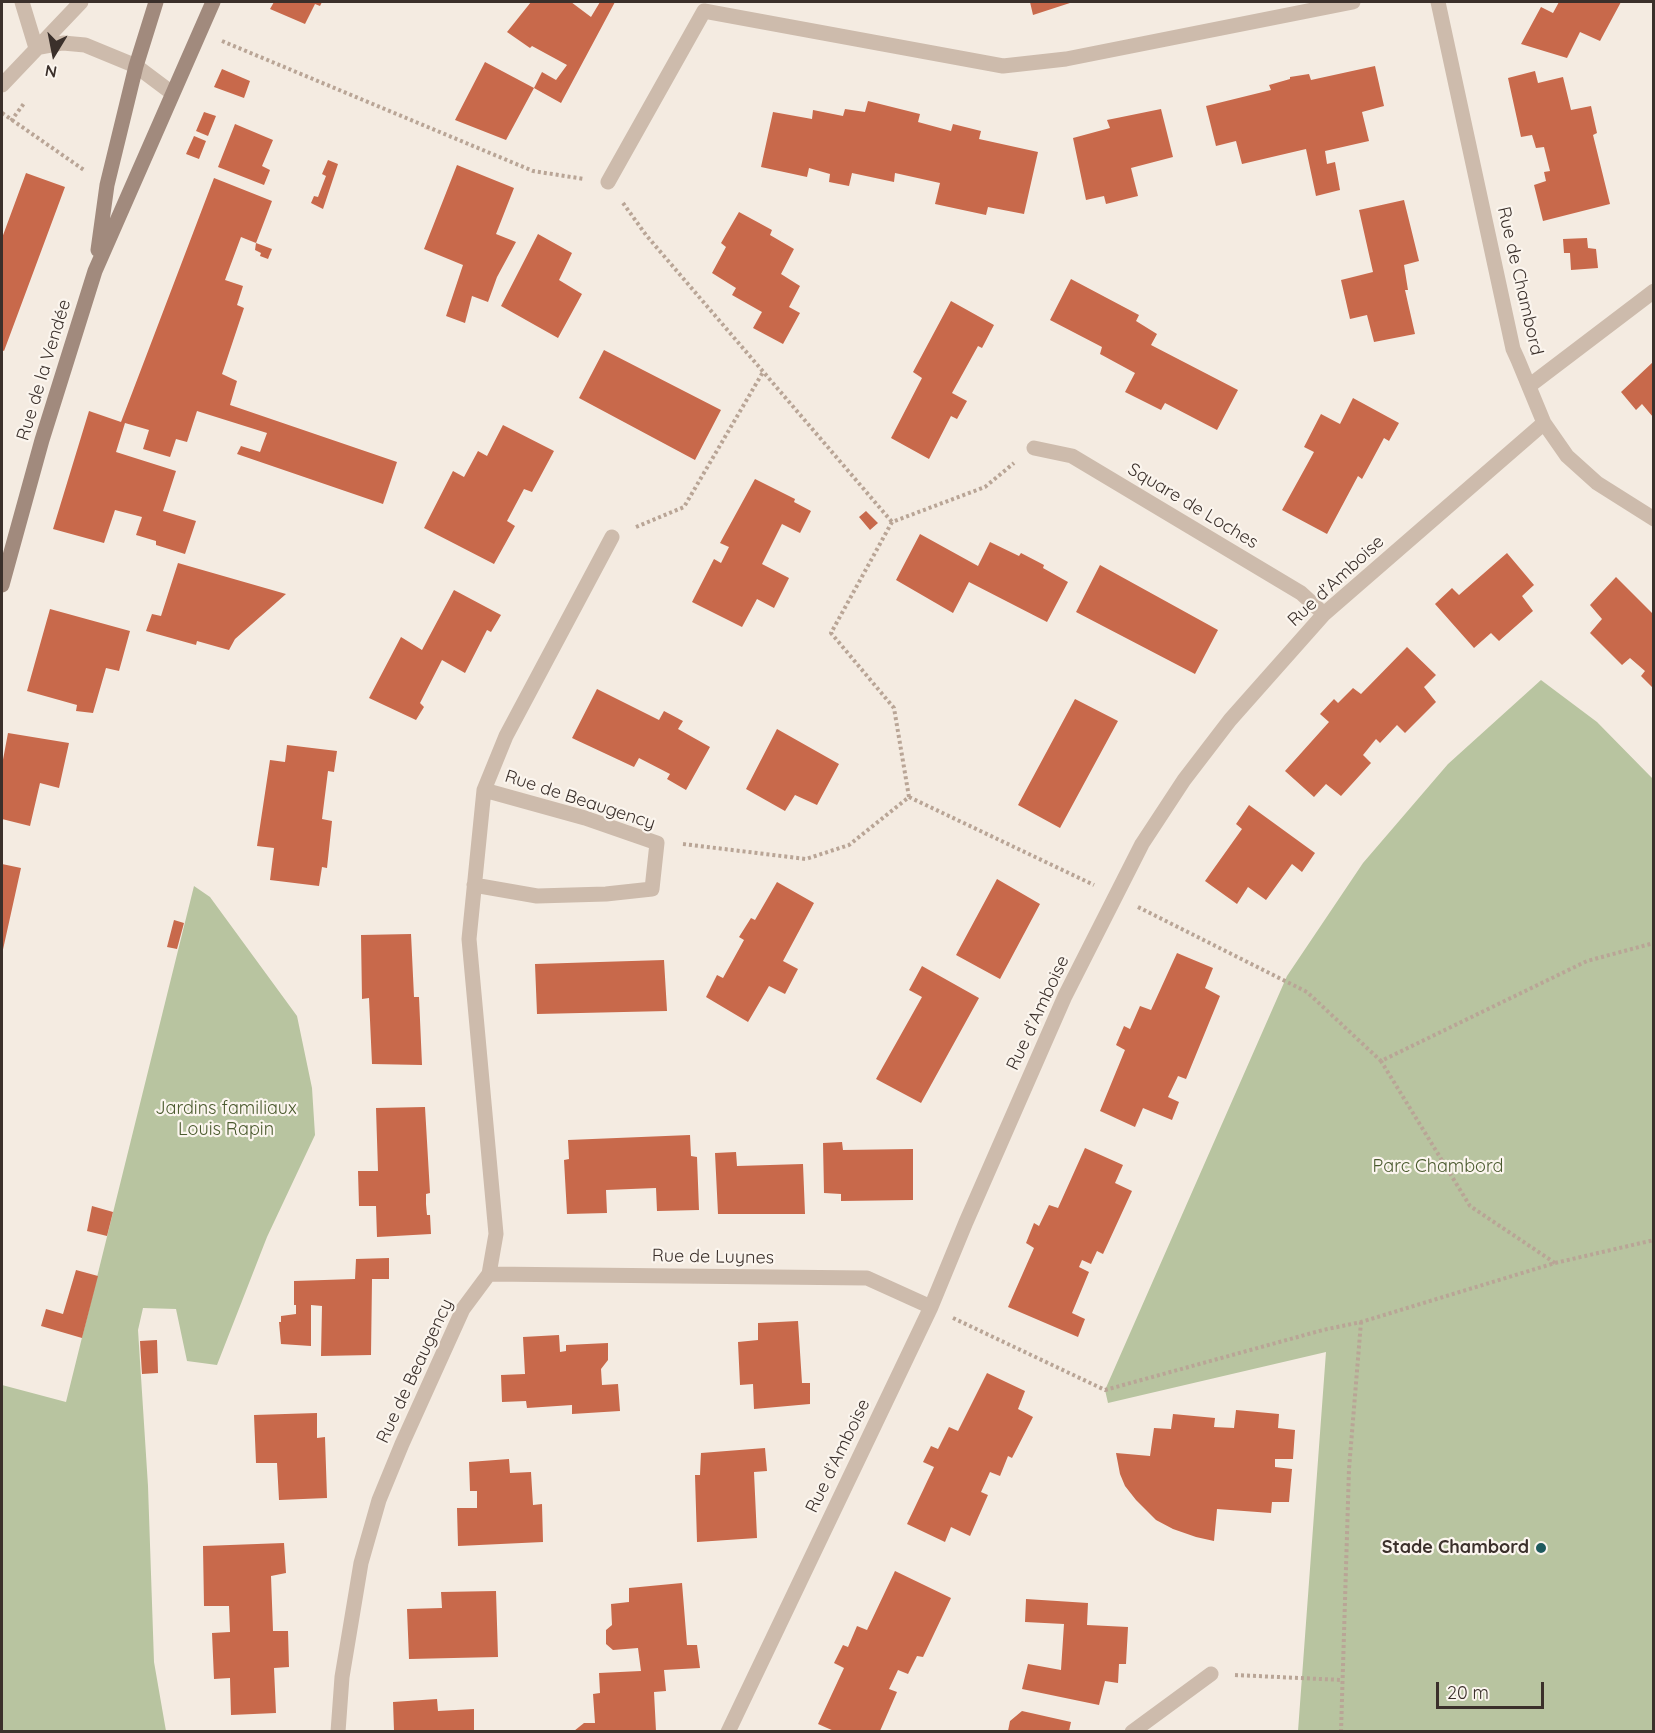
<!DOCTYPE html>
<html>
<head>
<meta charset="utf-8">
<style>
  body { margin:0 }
  #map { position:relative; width:1655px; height:1733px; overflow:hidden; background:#f4ebe1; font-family:Quicksand,sans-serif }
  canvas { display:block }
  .frame { position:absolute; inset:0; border:3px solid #3b302b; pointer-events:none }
  .north { position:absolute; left:24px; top:24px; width:60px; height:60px; -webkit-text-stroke:4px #fbf5ee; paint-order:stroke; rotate:190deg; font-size:16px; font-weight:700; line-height:24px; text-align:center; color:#3b302b }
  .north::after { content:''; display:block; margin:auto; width:21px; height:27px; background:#3b302b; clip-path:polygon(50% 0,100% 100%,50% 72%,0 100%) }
  .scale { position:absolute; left:1436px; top:1682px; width:108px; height:27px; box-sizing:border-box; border:3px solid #3b302b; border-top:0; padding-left:8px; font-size:18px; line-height:21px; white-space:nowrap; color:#3b302b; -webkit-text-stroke:4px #fbf5ee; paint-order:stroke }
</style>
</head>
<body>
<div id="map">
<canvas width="1655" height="1733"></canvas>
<div class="frame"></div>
<div class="north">N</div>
<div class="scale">20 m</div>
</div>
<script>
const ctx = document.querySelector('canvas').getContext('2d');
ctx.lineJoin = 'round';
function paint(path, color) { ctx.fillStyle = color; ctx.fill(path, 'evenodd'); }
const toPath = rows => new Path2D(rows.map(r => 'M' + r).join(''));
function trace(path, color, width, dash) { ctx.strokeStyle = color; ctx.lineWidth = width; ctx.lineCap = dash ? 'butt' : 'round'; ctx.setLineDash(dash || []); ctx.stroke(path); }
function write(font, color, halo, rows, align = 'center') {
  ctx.font = font + ' Quicksand,sans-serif'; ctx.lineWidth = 4.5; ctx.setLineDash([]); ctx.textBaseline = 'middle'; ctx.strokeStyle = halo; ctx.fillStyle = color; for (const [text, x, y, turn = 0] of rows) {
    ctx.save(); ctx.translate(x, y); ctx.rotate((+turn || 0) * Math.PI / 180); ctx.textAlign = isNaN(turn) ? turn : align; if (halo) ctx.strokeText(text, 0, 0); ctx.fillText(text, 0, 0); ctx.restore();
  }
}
const green = toPath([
  [1541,680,1597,722,1653,779,1653,1731,1298,1731,1326,1352,1108,1403,1105,1390,1287,976,1363,863,1448,764],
  [194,886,210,897,297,1016,312,1088,315,1135,267,1237,217,1365,187,1361,176,1309,143,1308,138,1330,148,1486,154,1662,166,1731,2,1731,2,1385,66,1402]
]);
const building = toPath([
  [274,2,322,2,320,6,315,4,305,24,270,9],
  [531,2,571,2,591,17,600,2,615,2,561,103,534,88,506,140,455,120,485,62,534,88,542,72,556,80,567,65,532,46,530,48,507,32],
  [1030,2,1073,2,1033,15],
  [1559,2,1621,2,1600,41,1580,32,1567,58,1521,44,1541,7,1553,13],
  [1375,66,1384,106,1362,112,1369,141,1325,151,1327,164,1335,162,1340,190,1316,196,1306,149,1242,164,1236,141,1216,146,1206,106,1271,90,1269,85,1290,79,1290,77,1309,74,1311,80],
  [222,69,250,81,244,98,214,87],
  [1535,71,1538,83,1563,77,1571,110,1591,106,1597,133,1593,135,1610,204,1543,221,1534,185,1546,181,1544,172,1550,171,1544,147,1536,148,1532,135,1521,137,1508,78],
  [868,101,920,114,918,122,951,131,953,124,981,131,979,139,1038,152,1024,214,988,207,986,215,935,204,940,183,895,173,894,182,852,173,849,186,829,182,830,174,809,168,807,177,761,167,773,112,812,119,813,110,843,116,845,109,865,112],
  [1161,109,1173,157,1131,168,1138,196,1106,204,1104,196,1086,200,1073,138,1110,128,1107,120],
  [204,112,216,116,208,136,196,131],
  [235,124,273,140,262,166,270,170,264,185,218,167],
  [194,136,206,141,199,159,186,154],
  [328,160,338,164,323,209,311,203,314,196,318,197,326,176,322,174],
  [457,165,514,188,496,234,516,242,497,277,488,302,472,296,465,323,446,316,463,265,424,249],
  [26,173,65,187,4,351,2,350,2,238],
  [214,178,272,201,256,243,241,237,225,280,243,286,237,305,244,308,222,374,237,381,230,405,397,462,383,504,237,454,241,446,260,452,267,433,197,411,187,442,176,439,170,457,143,449,149,430,125,423,116,452,176,471,163,511,196,521,185,554,156,545,156,541,136,535,142,517,115,510,104,543,53,529,89,411,121,422],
  [1404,200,1419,261,1404,265,1408,290,1405,290,1415,334,1374,342,1367,315,1350,319,1341,280,1373,272,1359,210],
  [739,212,772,230,770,235,794,249,781,274,800,286,789,307,800,313,783,344,753,328,762,312,732,295,736,288,712,273,726,247,721,243],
  [538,234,572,253,559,280,582,294,558,338,501,306],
  [1587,238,1588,248,1596,249,1598,268,1571,270,1570,253,1564,253,1563,239],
  [256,243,272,249,268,259,260,256,261,253,255,250],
  [1071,279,1139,315,1136,321,1157,334,1151,345,1238,390,1217,430,1165,403,1161,410,1125,392,1135,373,1100,354,1102,347,1050,320],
  [951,301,994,325,982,348,978,346,952,393,967,401,957,419,951,416,929,459,891,438,922,378,913,372],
  [604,350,721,410,695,460,579,398],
  [1653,362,1653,417,1642,404,1636,410,1621,392],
  [1353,398,1399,423,1389,441,1384,438,1362,479,1358,476,1327,534,1282,510,1314,452,1304,447,1321,414,1340,424],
  [503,425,554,451,532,492,524,489,516,504,507,521,515,526,494,564,424,528,453,471,464,477,478,451,487,456],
  [755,479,795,499,794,502,811,511,800,533,782,524,762,564,789,578,774,608,757,599,742,627,692,602,714,559,721,563,729,547,720,543],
  [866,511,878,523,870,530,859,517],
  [920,534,978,566,990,542,1019,556,1021,553,1044,565,1043,568,1068,582,1047,622,969,582,953,613,896,580],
  [1507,553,1534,585,1522,596,1533,611,1499,641,1491,633,1474,648,1435,604,1452,588,1459,595],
  [178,563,286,594,235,639,229,650,197,641,196,645,146,631,152,614,161,616],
  [1100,565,1218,630,1195,674,1076,612],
  [1616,577,1653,614,1653,688,1641,676,1645,671,1630,658,1622,665,1590,633,1602,619,1590,605],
  [454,590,501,615,491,632,487,630,465,673,442,660,420,703,424,707,416,720,369,698,401,637,422,650],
  [50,609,130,631,119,671,106,668,93,713,76,711,77,705,27,691],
  [1407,647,1436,675,1424,687,1436,702,1405,733,1397,725,1380,743,1376,739,1363,755,1371,763,1341,796,1326,784,1314,797,1285,771,1329,722,1320,714,1334,699,1338,703,1353,688,1361,694],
  [597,689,659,720,664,711,683,721,678,729,710,747,686,790,667,779,670,774,639,758,634,767,572,738],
  [1075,699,1118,721,1060,828,1018,805],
  [777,729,839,764,817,805,795,795,785,811,746,789],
  [8,733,69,743,59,788,40,783,30,826,2,819,2,765],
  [287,745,337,751,334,772,328,771,322,819,332,821,327,868,322,867,319,886,270,880,274,848,257,846,270,760,285,762],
  [1249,805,1315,853,1302,872,1292,864,1266,900,1248,887,1237,904,1205,881,1242,829,1236,824],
  [2,864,21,868,2,954],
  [997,879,1040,904,1000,979,956,955],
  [777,882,814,903,783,961,798,969,785,994,769,986,748,1022,706,997,717,975,723,978,744,940,739,937,751,918,755,920],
  [174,920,184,923,177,949,167,947],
  [411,934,414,997,419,997,422,1065,372,1064,369,998,362,999,361,935],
  [1177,953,1213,968,1205,988,1220,996,1186,1079,1178,1076,1168,1097,1179,1102,1172,1120,1143,1108,1135,1127,1100,1111,1125,1050,1116,1045,1124,1026,1130,1029,1140,1006,1151,1010],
  [664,960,667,1011,537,1014,535,964],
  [922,966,979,998,921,1103,876,1079,922,997,909,990],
  [425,1107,430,1193,426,1194,426,1204,427,1215,430,1215,431,1234,377,1237,376,1206,359,1206,358,1171,378,1171,376,1108],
  [690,1135,691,1156,697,1157,699,1210,657,1211,656,1188,606,1190,607,1213,567,1214,564,1160,569,1159,568,1140],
  [842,1142,843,1150,913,1149,913,1200,841,1201,841,1194,824,1193,823,1143],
  [1085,1148,1123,1165,1115,1183,1132,1191,1103,1254,1097,1251,1091,1264,1082,1260,1079,1267,1089,1272,1072,1313,1085,1319,1078,1337,1008,1307,1034,1248,1026,1243,1034,1223,1039,1226,1049,1205,1058,1208],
  [736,1152,737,1166,803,1164,805,1214,718,1214,715,1153],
  [92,1206,113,1212,107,1236,87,1231],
  [389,1258,389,1279,372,1279,371,1355,321,1356,322,1306,311,1305,311,1346,281,1344,279,1322,281,1322,281,1316,296,1314,296,1305,294,1305,294,1281,355,1279,356,1259],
  [76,1270,98,1276,82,1338,41,1326,46,1309,63,1314],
  [798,1321,802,1383,810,1383,810,1404,754,1409,753,1384,740,1385,738,1342,758,1340,758,1323],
  [559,1335,560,1352,566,1351,566,1345,608,1343,608,1360,601,1369,602,1385,618,1384,620,1411,572,1414,572,1405,527,1408,526,1401,502,1402,501,1375,525,1374,523,1337],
  [157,1340,158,1373,142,1374,140,1341],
  [987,1373,1025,1391,1018,1409,1033,1417,1012,1458,1008,1456,1000,1476,990,1472,981,1492,988,1495,970,1536,951,1527,945,1542,907,1524,934,1467,923,1462,931,1446,938,1449,949,1427,958,1431],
  [1236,1410,1279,1414,1278,1428,1295,1430,1293,1459,1275,1459,1275,1467,1292,1469,1289,1502,1272,1502,1271,1513,1217,1509,1214,1541,1196,1537,1173,1529,1156,1520,1136,1500,1125,1486,1120,1474,1116,1453,1150,1456,1154,1428,1171,1429,1173,1414,1215,1418,1214,1427,1234,1428],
  [317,1413,317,1438,325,1437,327,1498,279,1500,277,1463,256,1463,254,1415],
  [765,1448,767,1471,754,1472,757,1538,697,1542,695,1475,700,1475,701,1453],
  [509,1459,510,1473,531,1472,533,1505,542,1504,543,1542,458,1546,457,1508,477,1508,477,1491,470,1491,469,1462],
  [284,1543,286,1573,271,1576,273,1631,288,1631,289,1667,274,1668,276,1713,231,1715,230,1678,214,1679,212,1633,230,1632,229,1606,204,1606,203,1546],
  [895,1571,951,1598,923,1657,917,1656,908,1674,898,1670,889,1689,897,1692,880,1731,834,1731,818,1724,844,1668,834,1663,843,1645,848,1647,857,1626,867,1630],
  [682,1583,687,1645,697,1645,700,1668,664,1670,666,1691,654,1692,656,1731,574,1731,584,1723,595,1723,593,1694,600,1693,599,1673,641,1671,638,1648,613,1650,606,1644,606,1630,612,1625,611,1604,629,1602,629,1588],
  [496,1591,498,1657,409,1659,407,1609,442,1608,441,1592],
  [1026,1599,1088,1603,1087,1625,1128,1627,1126,1664,1119,1664,1118,1683,1105,1681,1099,1705,1022,1689,1028,1664,1061,1670,1064,1624,1025,1622],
  [437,1699,438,1711,474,1709,474,1731,394,1731,393,1702],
  [1022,1711,1071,1722,1069,1731,1008,1731,1010,1721]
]);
const path = toPath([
  [222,41,533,171,584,179],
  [2,113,84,170],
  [11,121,25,102],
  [623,203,646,235,892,522],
  [636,527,684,507,763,372],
  [909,797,1094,885],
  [909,797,894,708,831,633,892,522,985,487,1014,463],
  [683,844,806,859,849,845,909,797],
  [1138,907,1307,992,1381,1061],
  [1555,1263,1470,1206,1381,1061,1587,961,1654,943],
  [953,1318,1105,1390,1323,1330,1361,1322,1555,1263,1654,1240],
  [1235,1675,1342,1680],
  [1341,1732,1349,1469,1361,1322]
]);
const street = toPath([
  [22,2,36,48,63,43,85,45,136,66,172,93],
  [1438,2,1513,349,1518,360,1544,423,1567,456,1597,483,1654,519],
  [2,85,81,2],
  [608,182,704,11,1003,66,1066,59,1353,2],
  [1529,386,1654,291],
  [1034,448,1072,456,1301,593,1324,614],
  [474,885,537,896,606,894,652,889,657,843,585,818,484,790],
  [489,1274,867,1278,931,1307],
  [338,1732,342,1677,361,1563,379,1500,402,1444,463,1309,489,1274,496,1234,469,939,484,790,506,736,612,537],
  [728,1732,931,1307,966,1222,1065,996,1142,844,1184,780,1230,720,1324,614,1544,423],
  [1132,1732,1211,1674]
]);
const secondary = toPath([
  [98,250,107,185,136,66,156,2],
  [2,585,42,440,95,271,213,2]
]);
const markers = [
  [1541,1548,6,"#1f5a5e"]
];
const streetNames = [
  ["Rue de Chambord",1520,281,77],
  ["Rue de la Vendée",44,370,-73],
  ["Square de Loches",1193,506,31],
  ["Rue d’Amboise",1336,581,-43],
  ["Rue de Beaugency",580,800,18],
  ["Rue d’Amboise",1038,1013,-65],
  ["Rue de Luynes",713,1257,1],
  ["Rue de Beaugency",415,1371,-65],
  ["Rue d’Amboise",838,1456,-64]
];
const parkNames = [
  ["Jardins familiaux",226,1109],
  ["Louis Rapin",226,1130],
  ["Parc Chambord",1438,1167]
];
const poiNames = [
  ["Stade Chambord",1529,1548]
];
paint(green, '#b8c4a0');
paint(building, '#c8694b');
trace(path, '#b9a596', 4, [3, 3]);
trace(street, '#cdbbac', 15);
trace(secondary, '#a18a7d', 15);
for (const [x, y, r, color] of markers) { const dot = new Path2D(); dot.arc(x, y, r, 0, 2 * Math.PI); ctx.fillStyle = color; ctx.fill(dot); trace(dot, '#fbf5ee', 2); }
write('18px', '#3b302b', '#fbf5ee', streetNames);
write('18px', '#4a5a2e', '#fbf5ee', parkNames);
write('bold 18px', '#3b302b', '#fbf5ee', poiNames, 'right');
</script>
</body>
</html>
